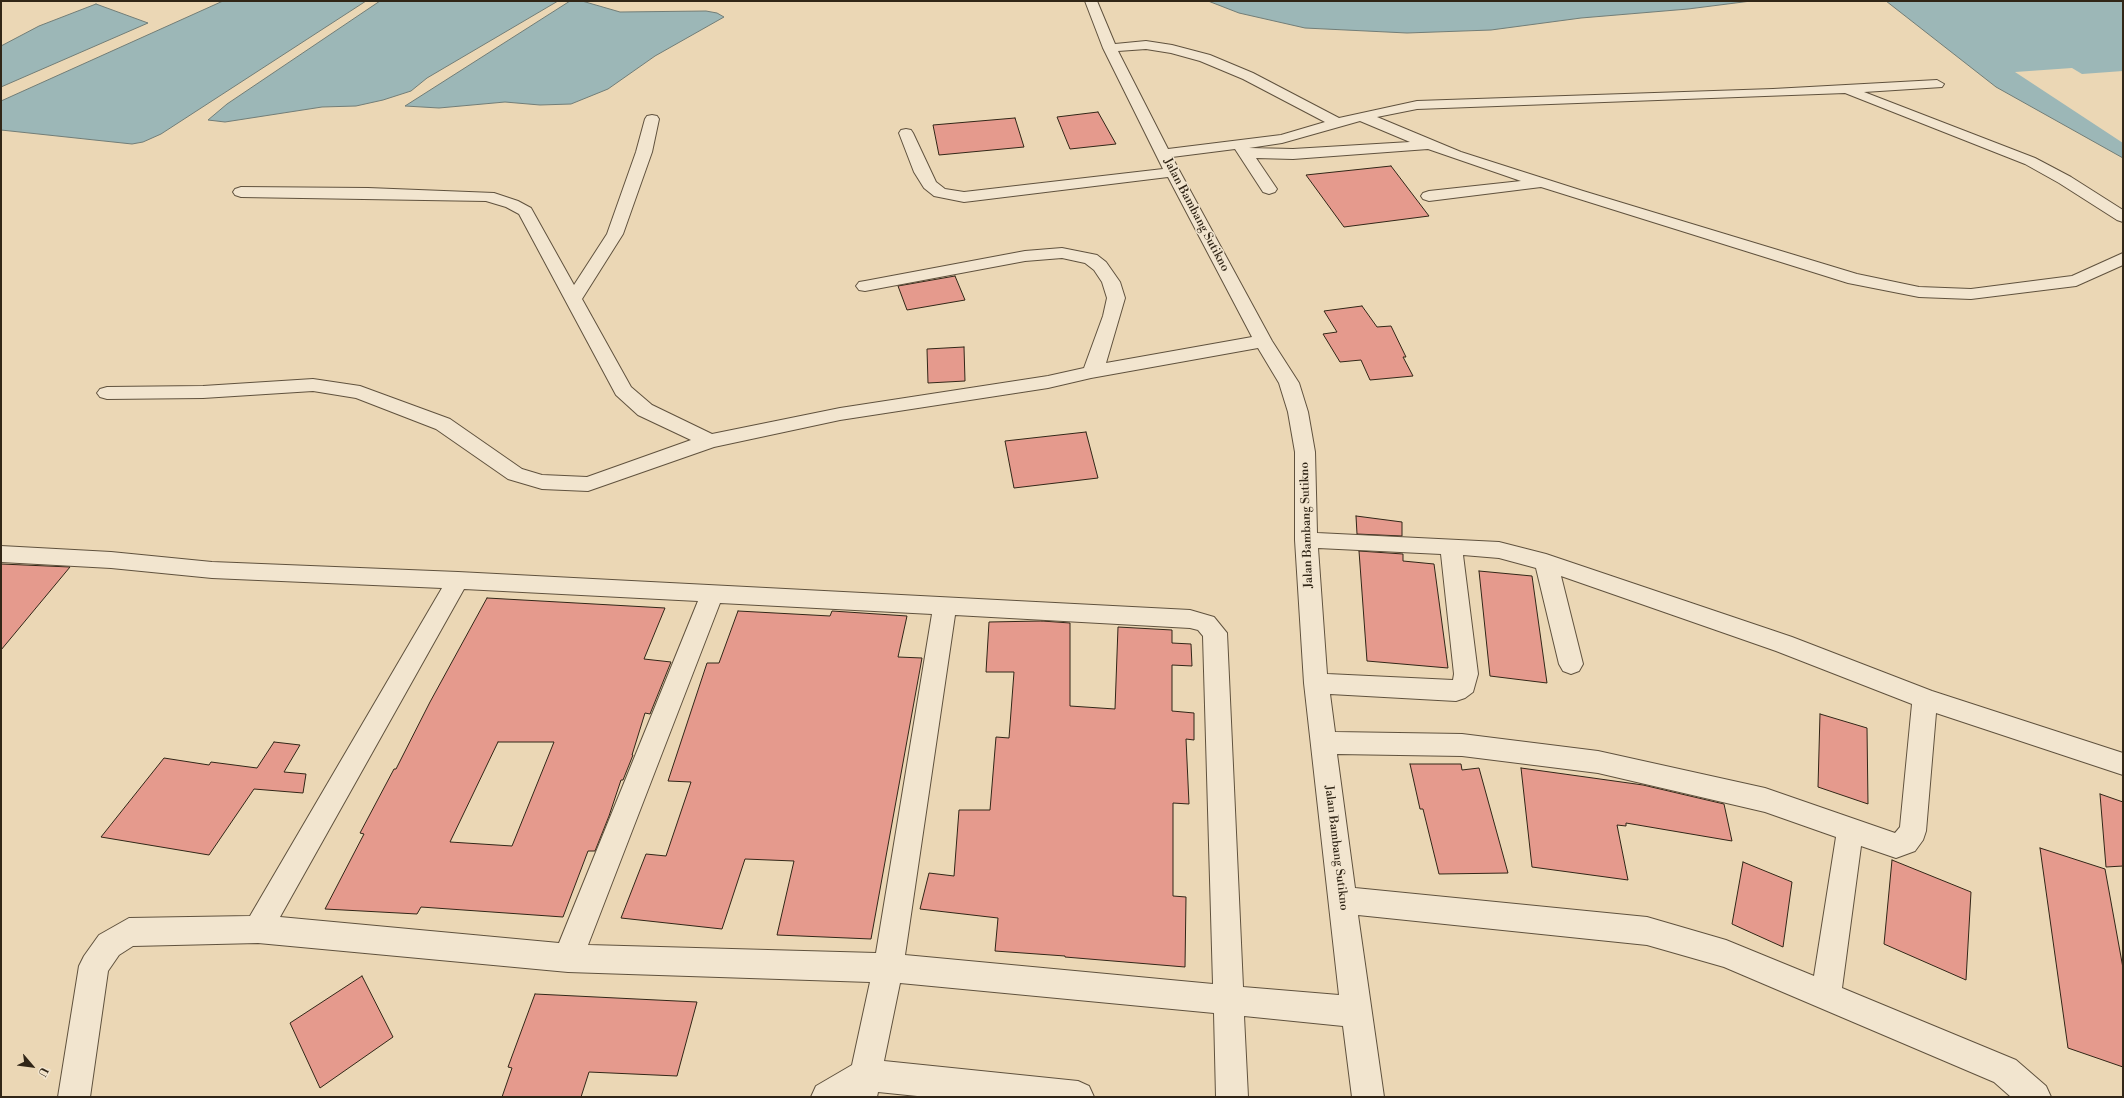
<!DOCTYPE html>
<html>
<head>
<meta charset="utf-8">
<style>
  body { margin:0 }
  #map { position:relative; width:2124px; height:1098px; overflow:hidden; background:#ebd7b5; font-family:"Libre Bodoni",serif }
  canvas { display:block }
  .frame { position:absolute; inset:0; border:2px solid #312617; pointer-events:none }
  .north { position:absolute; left:12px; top:1046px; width:40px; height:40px; -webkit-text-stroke:3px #f2e5cf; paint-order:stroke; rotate:118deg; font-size:11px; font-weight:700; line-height:16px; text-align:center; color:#312617 }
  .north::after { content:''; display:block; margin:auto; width:14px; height:18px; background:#312617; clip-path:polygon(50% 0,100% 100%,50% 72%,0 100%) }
</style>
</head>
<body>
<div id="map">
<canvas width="2124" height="1098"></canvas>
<div class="frame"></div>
<div class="north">U</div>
</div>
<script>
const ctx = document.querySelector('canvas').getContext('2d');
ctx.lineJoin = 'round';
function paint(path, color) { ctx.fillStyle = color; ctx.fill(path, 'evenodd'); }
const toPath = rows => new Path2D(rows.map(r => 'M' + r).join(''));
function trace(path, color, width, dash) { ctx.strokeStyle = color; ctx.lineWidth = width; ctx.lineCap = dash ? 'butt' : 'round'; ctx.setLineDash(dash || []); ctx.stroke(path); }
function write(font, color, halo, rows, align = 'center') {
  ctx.font = font + ' "Libre Bodoni",serif'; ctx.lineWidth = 3; ctx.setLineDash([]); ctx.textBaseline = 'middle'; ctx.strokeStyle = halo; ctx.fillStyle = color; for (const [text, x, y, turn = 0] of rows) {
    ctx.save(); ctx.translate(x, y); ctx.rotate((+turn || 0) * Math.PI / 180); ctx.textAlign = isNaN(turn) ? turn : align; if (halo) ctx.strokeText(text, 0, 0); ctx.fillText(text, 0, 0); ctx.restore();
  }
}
const water = toPath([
  [223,1,366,1,161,134,143,142,132,144,1,130,1,101,223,1],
  [380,1,558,1,427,78,411,91,383,100,356,106,322,107,225,122,208,120,227,104,380,1],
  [570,1,582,1,620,12,706,11,717,13,724,17,655,56,608,89,571,104,540,105,505,102,439,108,405,106,570,1],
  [1208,1,1751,1,1688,9,1581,18,1491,30,1407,33,1305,28,1239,13,1208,1],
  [1886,1,2123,1,2123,158,1996,87,1886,1],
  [96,4,148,23,1,87,1,46,39,26,96,4]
]);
const pier = toPath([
  [2072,68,2082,74,2123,71,2123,143,2015,72]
]);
const building = toPath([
  [1098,112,1116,144,1070,149,1057,117,1098,112],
  [1015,118,1024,147,939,155,933,125,1015,118],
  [1391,166,1429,216,1344,227,1306,175,1391,166],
  [955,276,965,300,907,310,898,286,955,276],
  [1362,306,1377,327,1391,326,1406,357,1403,357,1413,376,1370,380,1361,360,1340,362,1323,334,1337,332,1324,311,1362,306],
  [964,347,965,381,928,383,927,349,964,347],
  [1086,432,1098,478,1014,488,1005,441,1086,432],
  [1356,516,1402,522,1402,536,1357,534,1356,516],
  [1359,551,1403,554,1403,561,1434,564,1448,668,1367,661,1359,551],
  [1,564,70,567,1,650,1,564],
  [1479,571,1532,576,1547,683,1490,676,1479,571],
  [487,598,665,608,644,659,671,662,650,714,645,713,632,755,633,755,623,780,621,780,609,816,595,851,588,851,563,917,421,907,417,914,325,909,364,834,360,833,394,769,396,769,430,702,487,598],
  [498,742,554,742,512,846,450,842,498,742],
  [738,611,830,616,832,611,907,616,898,657,922,658,871,939,777,935,794,861,745,859,722,929,621,918,646,854,666,856,691,782,668,781,707,663,719,663,738,611],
  [1042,621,1070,623,1070,706,1115,709,1118,627,1172,630,1172,643,1191,644,1192,666,1172,665,1172,711,1194,713,1194,740,1186,739,1189,804,1173,803,1173,896,1186,897,1185,967,1065,957,1065,956,995,951,998,918,920,909,929,873,954,876,959,810,990,810,996,737,1009,738,1014,672,986,672,989,622,1042,621],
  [1820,714,1867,728,1868,804,1818,787,1820,714],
  [274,742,300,745,284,772,306,774,303,793,254,789,209,855,101,837,164,758,209,765,211,762,257,768,274,742],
  [1410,764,1461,764,1462,770,1479,768,1508,873,1439,874,1423,809,1420,809,1410,764],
  [1521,768,1643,785,1724,804,1732,841,1626,823,1626,826,1617,825,1628,880,1532,867,1521,768],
  [2100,794,2123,802,2123,866,2106,867,2100,794],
  [2040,848,2105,869,2123,968,2123,1067,2068,1048,2040,848],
  [1892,860,1971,892,1966,980,1884,944,1892,860],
  [1743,862,1792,882,1783,947,1732,924,1743,862],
  [362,976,393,1037,320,1088,290,1023,362,976],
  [535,994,697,1002,677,1076,589,1072,581,1097,502,1097,512,1068,508,1067,535,994]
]);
const minor = toPath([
  [1085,1,1097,1,1115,44,1146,41,1172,45,1210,55,1253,73,1339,118,1417,101,1773,89,1937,80,1944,84,1942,87,1864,92,2035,158,2071,177,2123,210,2123,222,2117,220,2059,183,2025,164,1845,93,1417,109,1377,117,1461,152,1583,191,1857,274,1919,287,1971,289,2072,276,2123,253,2123,265,2076,286,1971,299,1919,297,1848,283,1541,187,1429,201,1423,199,1421,196,1423,193,1429,191,1521,181,1428,149,1293,159,1256,158,1277,189,1275,192,1269,194,1263,192,1235,149,1172,157,1272,341,1299,383,1308,412,1315,452,1317,533,1499,542,1546,554,1792,637,1932,691,2123,753,2123,775,1936,713,1926,831,1923,840,1915,851,1896,858,1861,846,1842,988,2016,1060,2046,1086,2051,1097,2011,1097,1994,1082,1724,967,1647,945,1358,915,1384,1097,1352,1097,1343,1026,1244,1016,1248,1097,1216,1097,1214,1013,900,983,884,1061,1078,1081,1089,1086,1094,1097,927,1097,878,1092,877,1097,811,1097,816,1086,852,1065,870,982,568,972,258,943,133,946,119,955,108,971,90,1097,58,1097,79,966,84,956,99,935,129,918,250,916,442,588,212,578,111,568,1,562,1,546,111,552,212,562,458,572,1190,610,1214,617,1227,633,1243,987,1339,995,1304,683,1295,540,1295,452,1288,412,1279,383,1258,348,1091,378,1048,388,840,420,714,447,588,491,542,489,508,479,436,429,356,398,313,391,203,398,107,399,100,397,97,393,100,389,107,387,203,386,313,379,360,386,450,419,522,469,542,475,587,477,691,440,638,415,616,395,519,214,506,207,486,201,241,197,235,195,233,192,235,189,241,187,368,188,494,193,518,201,531,208,574,285,607,234,636,152,645,119,647,116,652,115,657,116,659,119,652,152,623,234,582,299,631,387,652,405,712,434,840,408,1048,376,1084,368,1103,316,1107,298,1102,282,1094,270,1085,263,1062,258,1025,261,865,291,859,290,856,286,859,282,865,281,1025,251,1062,248,1097,255,1106,262,1120,282,1125,298,1106,363,1252,337,1168,177,964,202,934,196,924,188,914,172,899,133,901,130,906,129,911,130,913,133,936,182,945,189,964,192,1163,169,1103,48,1085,1],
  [1146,49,1171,53,1200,61,1243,79,1325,122,1281,135,1168,149,1118,51,1146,49],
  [1360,121,1410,142,1293,149,1249,148,1282,143,1360,121],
  [1318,548,1441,554,1454,674,1453,680,1327,674,1318,548],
  [1463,555,1499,558,1536,568,1559,664,1563,671,1571,674,1579,671,1583,664,1561,576,1776,651,1912,704,1900,827,1895,833,1765,788,1598,751,1462,734,1335,732,1330,694,1456,701,1465,698,1473,692,1478,674,1463,555],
  [464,589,698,601,559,943,280,917,464,589],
  [720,603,932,614,876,953,588,945,720,603],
  [955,615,1190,628,1198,630,1203,636,1213,984,905,955,955,615],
  [1337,754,1462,756,1598,773,1765,812,1836,837,1814,976,1726,940,1647,917,1355,888,1337,754]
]);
const streetNames = [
  ["Jalan Bambang Sutikno",1196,215,62],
  ["Jalan Bambang Sutikno",1307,525,-92],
  ["Jalan Bambang Sutikno",1336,848,83]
];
paint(water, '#9cb7b7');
trace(water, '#717d77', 1);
paint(pier, '#ebd7b5');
paint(building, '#e59a8d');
trace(building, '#312617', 1);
trace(minor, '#60523e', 2);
paint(minor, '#f2e5cf');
write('12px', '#312617', '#f2e5cf', streetNames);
</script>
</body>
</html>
